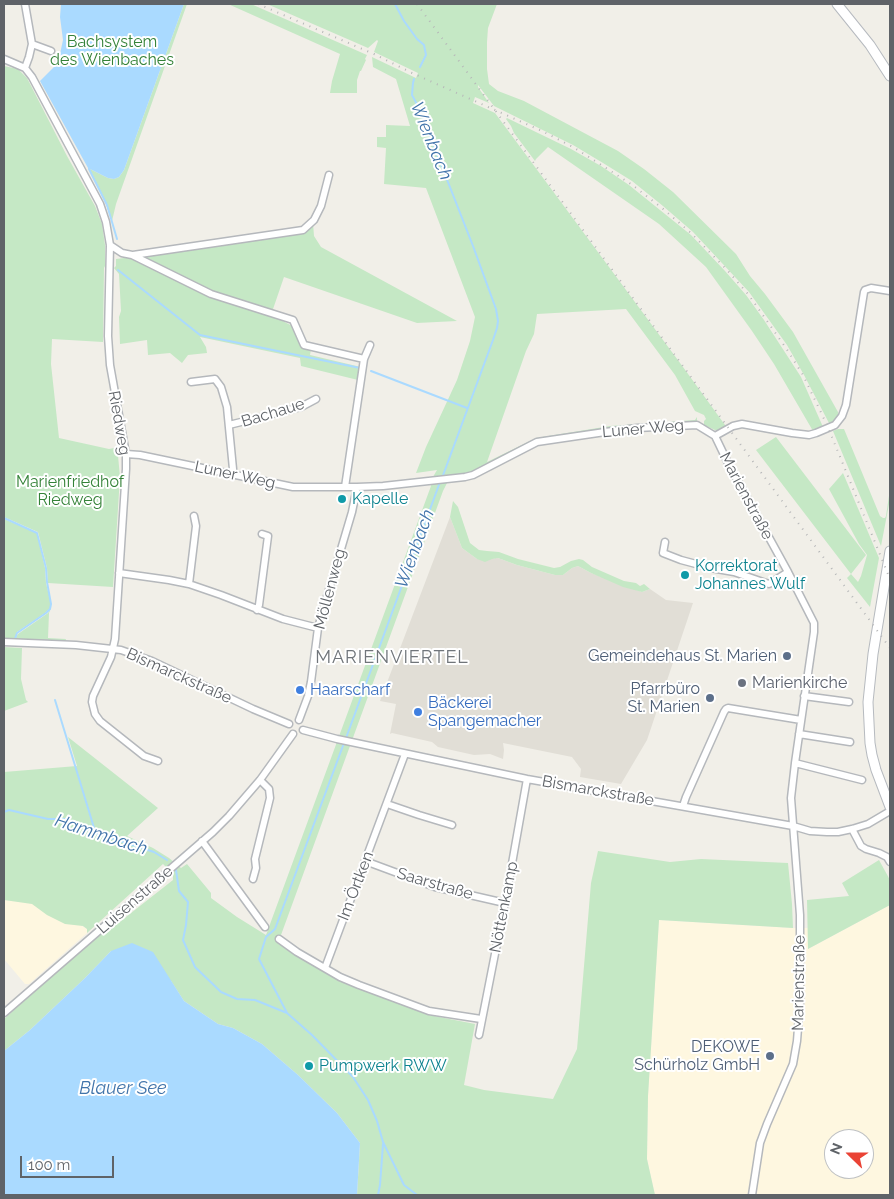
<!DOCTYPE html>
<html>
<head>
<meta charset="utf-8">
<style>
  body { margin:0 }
  #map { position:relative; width:894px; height:1199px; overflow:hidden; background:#f1efe8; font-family:Raleway,sans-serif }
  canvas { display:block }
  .frame { position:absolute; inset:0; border:5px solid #5f6368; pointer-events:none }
  .north { position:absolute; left:824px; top:1129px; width:50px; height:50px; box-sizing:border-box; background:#fff; border:1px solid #bfc1c3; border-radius:50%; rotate:292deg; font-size:14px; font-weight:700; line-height:20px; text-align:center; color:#5f6368 }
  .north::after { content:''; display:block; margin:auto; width:18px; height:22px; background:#ea4335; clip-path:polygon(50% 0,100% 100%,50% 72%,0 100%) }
  .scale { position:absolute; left:20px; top:1156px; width:94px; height:22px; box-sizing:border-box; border:2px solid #5f6368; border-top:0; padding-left:6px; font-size:15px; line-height:18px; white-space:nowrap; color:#5f6368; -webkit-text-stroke:4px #fff; paint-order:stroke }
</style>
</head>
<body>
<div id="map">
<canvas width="894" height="1199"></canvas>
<div class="frame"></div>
<div class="north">N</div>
<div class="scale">100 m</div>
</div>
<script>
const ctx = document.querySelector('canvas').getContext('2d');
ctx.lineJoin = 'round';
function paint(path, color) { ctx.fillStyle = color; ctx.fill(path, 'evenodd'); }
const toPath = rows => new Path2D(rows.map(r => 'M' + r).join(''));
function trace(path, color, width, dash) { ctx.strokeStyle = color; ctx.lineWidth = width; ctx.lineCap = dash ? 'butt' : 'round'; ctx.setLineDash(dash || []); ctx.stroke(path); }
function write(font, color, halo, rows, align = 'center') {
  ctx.font = font + ' Raleway,sans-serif'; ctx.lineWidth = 4; ctx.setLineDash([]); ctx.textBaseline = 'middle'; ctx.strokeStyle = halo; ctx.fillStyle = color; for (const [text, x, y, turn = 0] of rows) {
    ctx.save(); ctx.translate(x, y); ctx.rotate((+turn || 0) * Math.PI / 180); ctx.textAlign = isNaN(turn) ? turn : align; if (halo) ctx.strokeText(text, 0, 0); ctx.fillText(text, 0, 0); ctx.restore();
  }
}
const commercial = toPath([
  [4,900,24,902,41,906,73,920,87,929,87,933,29,984,25,984,4,959],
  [890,905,890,1195,655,1195,647,1159,648,1096,659,920,793,928,808,928,808,949],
  [834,1139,864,1139,864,1169,834,1169]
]);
const education = toPath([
  [450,517,462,548,477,559,498,558,517,565,555,575,563,575,572,568,578,566,591,573,642,592,650,589,666,600,693,603,647,740,621,784,580,777,581,769,572,757,503,743,504,750,503,759,490,754,474,755,438,747,432,742,392,733,390,734,396,704,380,701]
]);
const green = toPath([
  [184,4,187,4,116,204,112,221,105,202,88,168,108,178,114,179,119,177,124,170],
  [228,4,251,4,367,55,365,59,366,60,361,71,360,71,357,80,357,93,330,93,332,81,340,54],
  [267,4,497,4,488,28,487,42,487,69,489,84,498,91,524,101,618,151,644,169,673,192,736,254,750,276,765,294,793,332,838,412,838,416,833,424,830,425,804,375,787,345,749,292,693,232,663,206,632,181,603,163,573,145,494,106,478,85,478,87,489,103,475,97,473,103,495,113,683,367,725,425,725,428,721,431,715,430,704,425,704,421,706,419,704,415,695,411,675,375,626,309,537,314,534,334,526,351,487,462,536,438,610,426,695,420,697,417,697,421,692,423,667,423,623,427,538,439,468,474,450,477,443,491,281,935,277,942,339,981,429,1015,475,1024,464,1085,484,1090,553,1099,577,1049,591,883,598,851,670,862,701,859,788,863,792,904,793,928,659,920,648,1096,647,1159,655,1195,357,1195,360,1143,337,1113,298,1075,262,1044,233,1028,218,1024,184,1001,171,981,111,951,85,978,30,1030,4,1051,4,1019,93,939,110,926,103,935,173,880,173,875,171,872,163,864,87,933,87,929,83,926,65,924,47,915,32,904,4,900,4,772,77,766,68,737,158,808,127,836,153,848,169,858,181,868,187,864,211,893,211,898,237,917,266,935,431,486,430,482,437,470,416,473,426,447,457,380,470,341,475,317,426,188,384,184,386,148,377,147,377,137,386,137,386,125,410,126,396,79,373,67,372,57,416,78,418,73,374,52,378,41,377,40,368,48],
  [4,66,18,69,27,78,67,156,95,206,102,224,105,245,105,266,104,268,103,342,52,339,51,364,59,438,109,449,114,448,117,445,120,477,113,587,48,583,47,568,38,532,4,517],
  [507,118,571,149,601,166,629,185,691,235,725,271,746,295,764,320,801,377,823,427,813,431,774,364,752,331,706,267,659,224,548,147,536,159,535,161,514,133,511,126,506,119],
  [313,223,314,236,321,247,457,321,417,323,284,277,272,312,212,293,139,257,304,231],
  [132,257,210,296,275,317,300,330,311,349,310,355,365,368,358,380,301,366,300,358,200,337,206,347,207,353,188,355,182,363,170,353,148,355,147,340,120,344,119,317,121,311,119,274,114,268,116,266,116,259],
  [838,429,844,429,880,516,883,518,885,518,886,516,890,489,890,499,881,546,833,431],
  [776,437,866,555,851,574,858,582,861,576,867,555,859,544,829,489,843,473,879,558,870,607,847,578,851,574,756,450],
  [453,501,458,507,470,543,479,550,487,551,499,552,518,559,554,568,560,567,571,561,579,559,583,560,592,567,624,581,636,583,640,586,644,584,650,589,642,592,623,587,591,573,578,566,572,568,563,575,555,575,517,565,498,558,492,559,485,562,477,559,462,548,450,517],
  [4,519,37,533,45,568,46,583,51,603,50,608,45,613,17,632,15,639,18,634,48,613,51,608,49,613,48,638,66,639,65,642,4,640],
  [4,647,22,648,21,679,26,700,28,702,4,711],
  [879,860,890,880,890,905,808,949,807,900,849,896,842,883]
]);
const water = toPath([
  [61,4,184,4,124,170,119,177,114,179,108,178,88,168,40,81,58,63,63,40,60,17],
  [132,943,153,952,184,1001,218,1024,233,1028,262,1044,298,1075,337,1113,360,1143,357,1195,4,1195,4,1051,30,1030,85,978,111,951]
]);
const stream = toPath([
  [395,4,404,21,417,39,424,45,426,55,420,67],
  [414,79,413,83,412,95,419,108,473,246,496,309,498,321,497,328,493,340,442,478],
  [89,167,89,169,107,205,117,239],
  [118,270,200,335,360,368],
  [371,371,467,408],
  [4,518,37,533,46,568,47,582,51,604,50,609,46,613,17,633,15,639],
  [55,700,95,831],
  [346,738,440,482],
  [4,812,9,810,48,819,65,819,95,833,154,852,167,860],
  [176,870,179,891,188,902,186,925,183,940,195,967,221,992,237,999,255,1000,287,1013,312,1035,353,1077,368,1100,377,1121,383,1142,404,1185,417,1195],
  [287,1013,259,959,266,937,275,929,344,743],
  [378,1195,380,1185,383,1144]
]);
const street = toPath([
  [32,44,51,51],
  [4,59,25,68,32,77,100,204,106,222,110,245,108,336,110,365,126,454,126,469,115,639,111,657,93,696,92,702,95,714,100,721,144,756,158,761],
  [25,68,29,57,32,44,25,4],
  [110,245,122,253,132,255,211,294,293,320,304,345,364,359],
  [133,255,303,230,314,220,321,206,329,175],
  [191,382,215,379,221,387,227,407,233,469,233,474],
  [229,425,301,407,316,399],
  [715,436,733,426,742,424,792,433,809,435,816,433,835,425,842,416,846,405,864,292,865,290,871,288,890,291],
  [126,454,140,455,293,487,357,487,383,486,465,477,473,475,537,442,605,432,637,428,697,425,715,436,728,463,788,572,814,623,814,632,795,763,791,798,800,915,800,1002,797,1041,793,1064,767,1124,760,1143,752,1195],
  [345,487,364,359,370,345],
  [665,542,663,553,681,560,711,568,734,572,769,584,788,572],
  [119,573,169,580,189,584,221,595,283,619,318,628],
  [189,584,196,526,194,516],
  [257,610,259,605,268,536,262,534],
  [4,642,76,645,121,650,152,661,253,709,289,724],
  [804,696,849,702],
  [299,720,308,696,311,682,318,628,323,610,352,512,357,487],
  [303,730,337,739,527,779,793,826,810,831,827,832,838,832,852,829,868,824,890,811],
  [799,734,850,742],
  [795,763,862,780],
  [387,804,419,815,452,825],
  [683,806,686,797,724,712,726,709,728,708,801,720],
  [852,829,861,846,866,849,879,853,887,857,890,862],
  [202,841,265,927],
  [365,861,435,887,505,903],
  [253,879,256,868,255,859,270,798,269,789,260,780],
  [279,939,297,952,340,977,359,985,429,1011,481,1019],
  [325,968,405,754],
  [4,1013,213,832,229,816,260,780,293,734],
  [479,1035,505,903,527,779]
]);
const secondary = toPath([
  [837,4,870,45,890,76],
  [890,551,873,654,868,702,870,743,872,755,876,770,890,807]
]);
const rail = toPath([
  [258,4,374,54,412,73,542,131,573,147,631,184,662,208,691,233,728,271,748,294,786,348,803,375,827,425,890,579],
  [417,4,890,648]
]);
const markers = [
  [342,499,5,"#0f9aa8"],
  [685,575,5,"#0f9aa8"],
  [787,656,5,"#5c6f8a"],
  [742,683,5,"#6b7280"],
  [300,690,5,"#3f7fe0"],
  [710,698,5,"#5c6f8a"],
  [418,712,5,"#3f7fe0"],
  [770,1056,5,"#5c6f8a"],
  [309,1066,5,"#0f9aa8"]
];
const parkNames = [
  ["Bachsystem",112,42],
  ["des Wienbaches",112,60],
  ["Marienfriedhof",70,482],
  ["Riedweg",70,500]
];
const streetNames = [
  ["Bachaue",273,413,-17],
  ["Riedweg",119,423,80],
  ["Luner Weg",643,429,-5],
  ["Luner Weg",235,475,12],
  ["Marienstraße",746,496,62],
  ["Möllenweg",330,589,-75],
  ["Bismarckstraße",179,676,24],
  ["Bismarckstraße",598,791,10],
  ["Saarstraße",435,884,16],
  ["Im Örtken",356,886,-69],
  ["Luisenstraße",135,900,-41],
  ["Nöttenkamp",504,907,-79],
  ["Marienstraße",799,983,-89]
];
const cultureNames = [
  ["Kapelle",352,499],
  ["Korrektorat",695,566],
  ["Johannes Wulf",695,584],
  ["Pumpwerk RWW",319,1066]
];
const serviceNames = [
  ["Gemeindehaus St. Marien",777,656],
  ["Pfarrbüro",700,689],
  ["St. Marien",700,707],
  ["DEKOWE",760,1047],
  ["Schürholz GmbH",760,1065]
];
const worshipNames = [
  ["Marienkirche",752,683]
];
const shopNames = [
  ["Haarscharf",310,690],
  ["Bäckerei",428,703],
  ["Spangemacher",428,721]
];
const waterNames = [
  ["Wienbach",431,141,68],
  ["Wienbach",415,549,-70],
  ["Hammbach",101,835,18],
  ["Blauer See",123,1089]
];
const neighbourhoodNames = [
  ["MARIENVIERTEL",392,658]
];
paint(commercial, '#fef7e0');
paint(education, '#e1ded6');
paint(green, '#c5e8c5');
paint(water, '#aadaff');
trace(stream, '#aadaff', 2);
trace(street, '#b5b8bc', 9);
trace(secondary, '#b6babf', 11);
trace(street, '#fff', 6);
trace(secondary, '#fff', 9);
trace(rail, '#b6b7b8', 2, [1, 6]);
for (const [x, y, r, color] of markers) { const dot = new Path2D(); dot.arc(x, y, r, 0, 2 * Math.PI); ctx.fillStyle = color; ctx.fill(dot); trace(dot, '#fff', 2); }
write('16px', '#348238', '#fff', parkNames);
write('16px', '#5f6368', '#fff', streetNames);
write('16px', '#0d838f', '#fff', cultureNames, 'left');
write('16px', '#4e5e75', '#fff', serviceNames, 'right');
write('16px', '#5b616d', '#fff', worshipNames, 'left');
write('16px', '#366cbe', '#fff', shopNames, 'left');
write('italic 18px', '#4174aa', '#fff', waterNames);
ctx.letterSpacing = '1px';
write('18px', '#70757a', '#fff', neighbourhoodNames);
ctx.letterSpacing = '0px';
</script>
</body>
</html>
